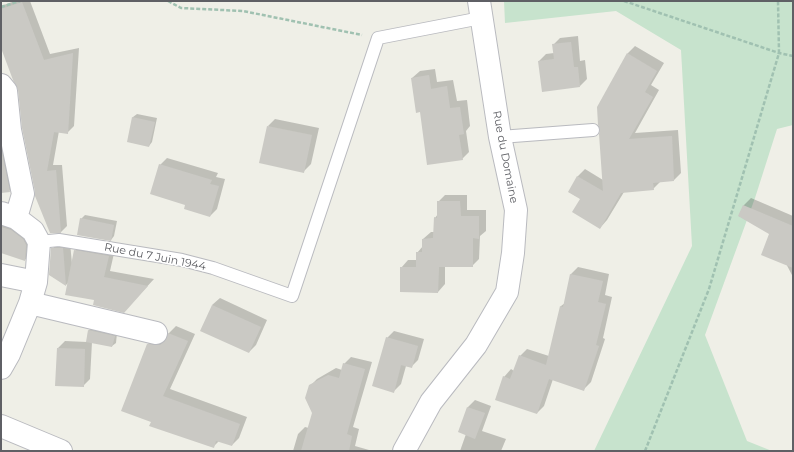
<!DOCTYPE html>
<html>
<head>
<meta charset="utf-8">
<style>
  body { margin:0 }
  #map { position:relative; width:794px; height:452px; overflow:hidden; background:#efefe7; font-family:Montserrat,sans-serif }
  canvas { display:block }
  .frame { position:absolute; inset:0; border:2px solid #5f6065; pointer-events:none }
</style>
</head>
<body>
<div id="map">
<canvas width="794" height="452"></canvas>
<div class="frame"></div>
</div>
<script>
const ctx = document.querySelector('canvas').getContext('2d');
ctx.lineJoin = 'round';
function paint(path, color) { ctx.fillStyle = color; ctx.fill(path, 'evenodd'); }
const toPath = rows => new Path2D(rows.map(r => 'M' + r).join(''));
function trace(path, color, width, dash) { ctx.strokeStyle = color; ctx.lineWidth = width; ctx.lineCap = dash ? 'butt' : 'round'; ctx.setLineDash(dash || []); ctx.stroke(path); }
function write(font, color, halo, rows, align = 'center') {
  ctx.font = font + ' Montserrat,sans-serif'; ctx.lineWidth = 3; ctx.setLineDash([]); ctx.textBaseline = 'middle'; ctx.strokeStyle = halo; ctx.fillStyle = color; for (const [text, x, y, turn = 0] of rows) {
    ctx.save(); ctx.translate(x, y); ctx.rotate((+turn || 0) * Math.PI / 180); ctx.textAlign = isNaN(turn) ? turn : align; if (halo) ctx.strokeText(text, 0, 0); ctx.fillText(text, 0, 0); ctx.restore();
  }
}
const green = toPath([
  [504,1,793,1,793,125,777,129,755,198,705,335,747,441,772,451,594,451,692,246,681,50,616,11,505,23]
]);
const shadow = toPath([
  [15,1,30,1,50,54,79,48,74,126,68,132,59,131,53,165,62,165,67,226,61,232,51,232,19,89,1,45,1,6],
  [578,36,580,61,585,60,587,79,580,86,539,61,546,54,554,53,553,45,560,38],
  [635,46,664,63,651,85,659,90,635,133,678,130,681,173,674,180,661,181,653,189,624,192,607,220,600,228,581,199,569,192,578,176,585,169,603,180,628,53],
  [435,69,437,82,453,80,457,101,467,100,470,126,466,131,469,152,462,159,421,111,412,78,420,71],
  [1,94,16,184,9,191,1,192],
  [137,114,157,118,152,142,149,146,128,141,133,117],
  [275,119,319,128,311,164,304,171,268,126],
  [167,158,218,173,216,177,225,179,217,209,210,216,186,204,160,165],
  [445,195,467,195,467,210,486,210,486,231,480,236,479,259,472,266,445,266,445,284,438,292,401,268,408,260,417,260,417,253,423,246,423,239,431,232,435,232,435,218,438,214,438,202],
  [751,198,793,216,793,277,770,233,739,216,744,205],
  [85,215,117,221,114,236,111,240,81,219],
  [1,218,18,223,32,252,25,260,1,252],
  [59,242,70,242,72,264,75,251,82,243,115,249,110,271,154,279,131,304,95,299,68,283,66,285,50,275,52,249],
  [578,267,609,274,605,295,612,297,603,338,605,339,591,382,584,389,553,379,544,406,537,413,504,377,511,369,514,371,520,356,527,349,549,356,561,306,565,303,571,274],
  [220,298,267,320,256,345,249,352,212,305],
  [176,326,195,334,170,389,247,417,239,438,232,445,219,441,214,446,152,422,148,344,155,337,167,338,169,333],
  [93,327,117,333,116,343,112,346,92,342,90,379,83,386,58,348,65,341,87,342,89,330],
  [394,331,424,339,418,360,411,367,406,366,401,384,394,391,387,338],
  [351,357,372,362,353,427,359,429,355,446,369,450,369,451,293,451,298,434,305,427,309,428,314,413,310,386,317,379,336,368,342,370,344,364],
  [475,400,491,406,482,431,506,439,501,451,460,451,466,434,468,407]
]);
const building = toPath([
  [22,2,44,60,73,53,68,134,54,132,47,171,56,170,61,233,50,233,35,196,35,192,22,128,18,90,13,80,1,48,1,9],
  [571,42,574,67,578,67,580,87,542,92,538,61,554,59,552,44],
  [627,53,657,71,645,92,653,97,629,139,672,136,674,181,653,183,654,190,621,193,600,229,572,212,580,199,568,192,577,176,603,191,599,134,600,130,598,125,597,107],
  [429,75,431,89,447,86,450,108,460,107,464,134,459,135,463,160,427,165,420,112,416,113,411,78],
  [132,117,155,122,149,147,127,142],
  [267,126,312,135,304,173,259,163],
  [1,148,10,192,1,193],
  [159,164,212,180,210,184,219,186,210,217,184,209,185,205,150,194],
  [437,201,460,201,461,216,479,216,479,239,473,238,473,267,439,267,438,293,400,292,400,267,416,267,416,252,422,252,422,239,433,238,434,217,437,218],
  [743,205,793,226,793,268,761,255,769,234,738,216],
  [80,218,114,225,111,241,77,235],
  [1,227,11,230,23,239,26,245,25,261,1,253],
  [51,248,63,248,66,286,49,275],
  [74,250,109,256,104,277,148,286,124,313,93,305,94,300,65,295],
  [570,274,603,281,598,302,606,304,596,345,599,346,584,391,549,379,537,414,495,400,503,376,510,379,519,355,546,365,560,306,563,307],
  [212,305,261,327,249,353,200,331],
  [88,330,115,336,112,347,86,342],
  [168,333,188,341,163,396,240,424,232,446,216,441,214,448,149,426,151,422,121,411,147,344,160,345,165,341],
  [386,337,418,346,412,368,401,365,394,393,372,386],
  [57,348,85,349,84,387,55,386],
  [343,363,365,369,347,434,352,436,349,451,301,451,312,413,305,398,309,385,328,375,339,378],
  [467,407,485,413,475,439,458,432]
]);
const path = toPath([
  [168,1,181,8,243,11,362,35],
  [624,1,779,53,793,56],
  [1,7,20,1],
  [645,451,709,289,779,53,778,1]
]);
const lane = toPath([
  [500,137,593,130],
  [39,242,59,240,182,260,213,268,292,296,378,38,481,18]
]);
const street = toPath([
  [1,85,6,91,10,130,23,194,16,218],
  [1,213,16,218,33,231,39,242,36,282,30,303,9,354,1,368],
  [1,275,36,282],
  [30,303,156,333],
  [1,426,61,451],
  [404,451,431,402,476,345,507,292,513,253,516,210,500,137,479,1]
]);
const streetNames = [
  ["Rue du Domaine",505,157,79],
  ["Rue du 7 Juin 1944",155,257,11]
];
paint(green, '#c7e3cd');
paint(shadow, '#0003');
paint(building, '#cac9c4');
trace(lane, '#b9babf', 14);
trace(street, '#b9babf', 24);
trace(path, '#a0c1b1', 2.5, [4, 2]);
trace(lane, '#fff', 12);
trace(street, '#fff', 22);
write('11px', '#5f6065', '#fff', streetNames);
</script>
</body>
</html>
